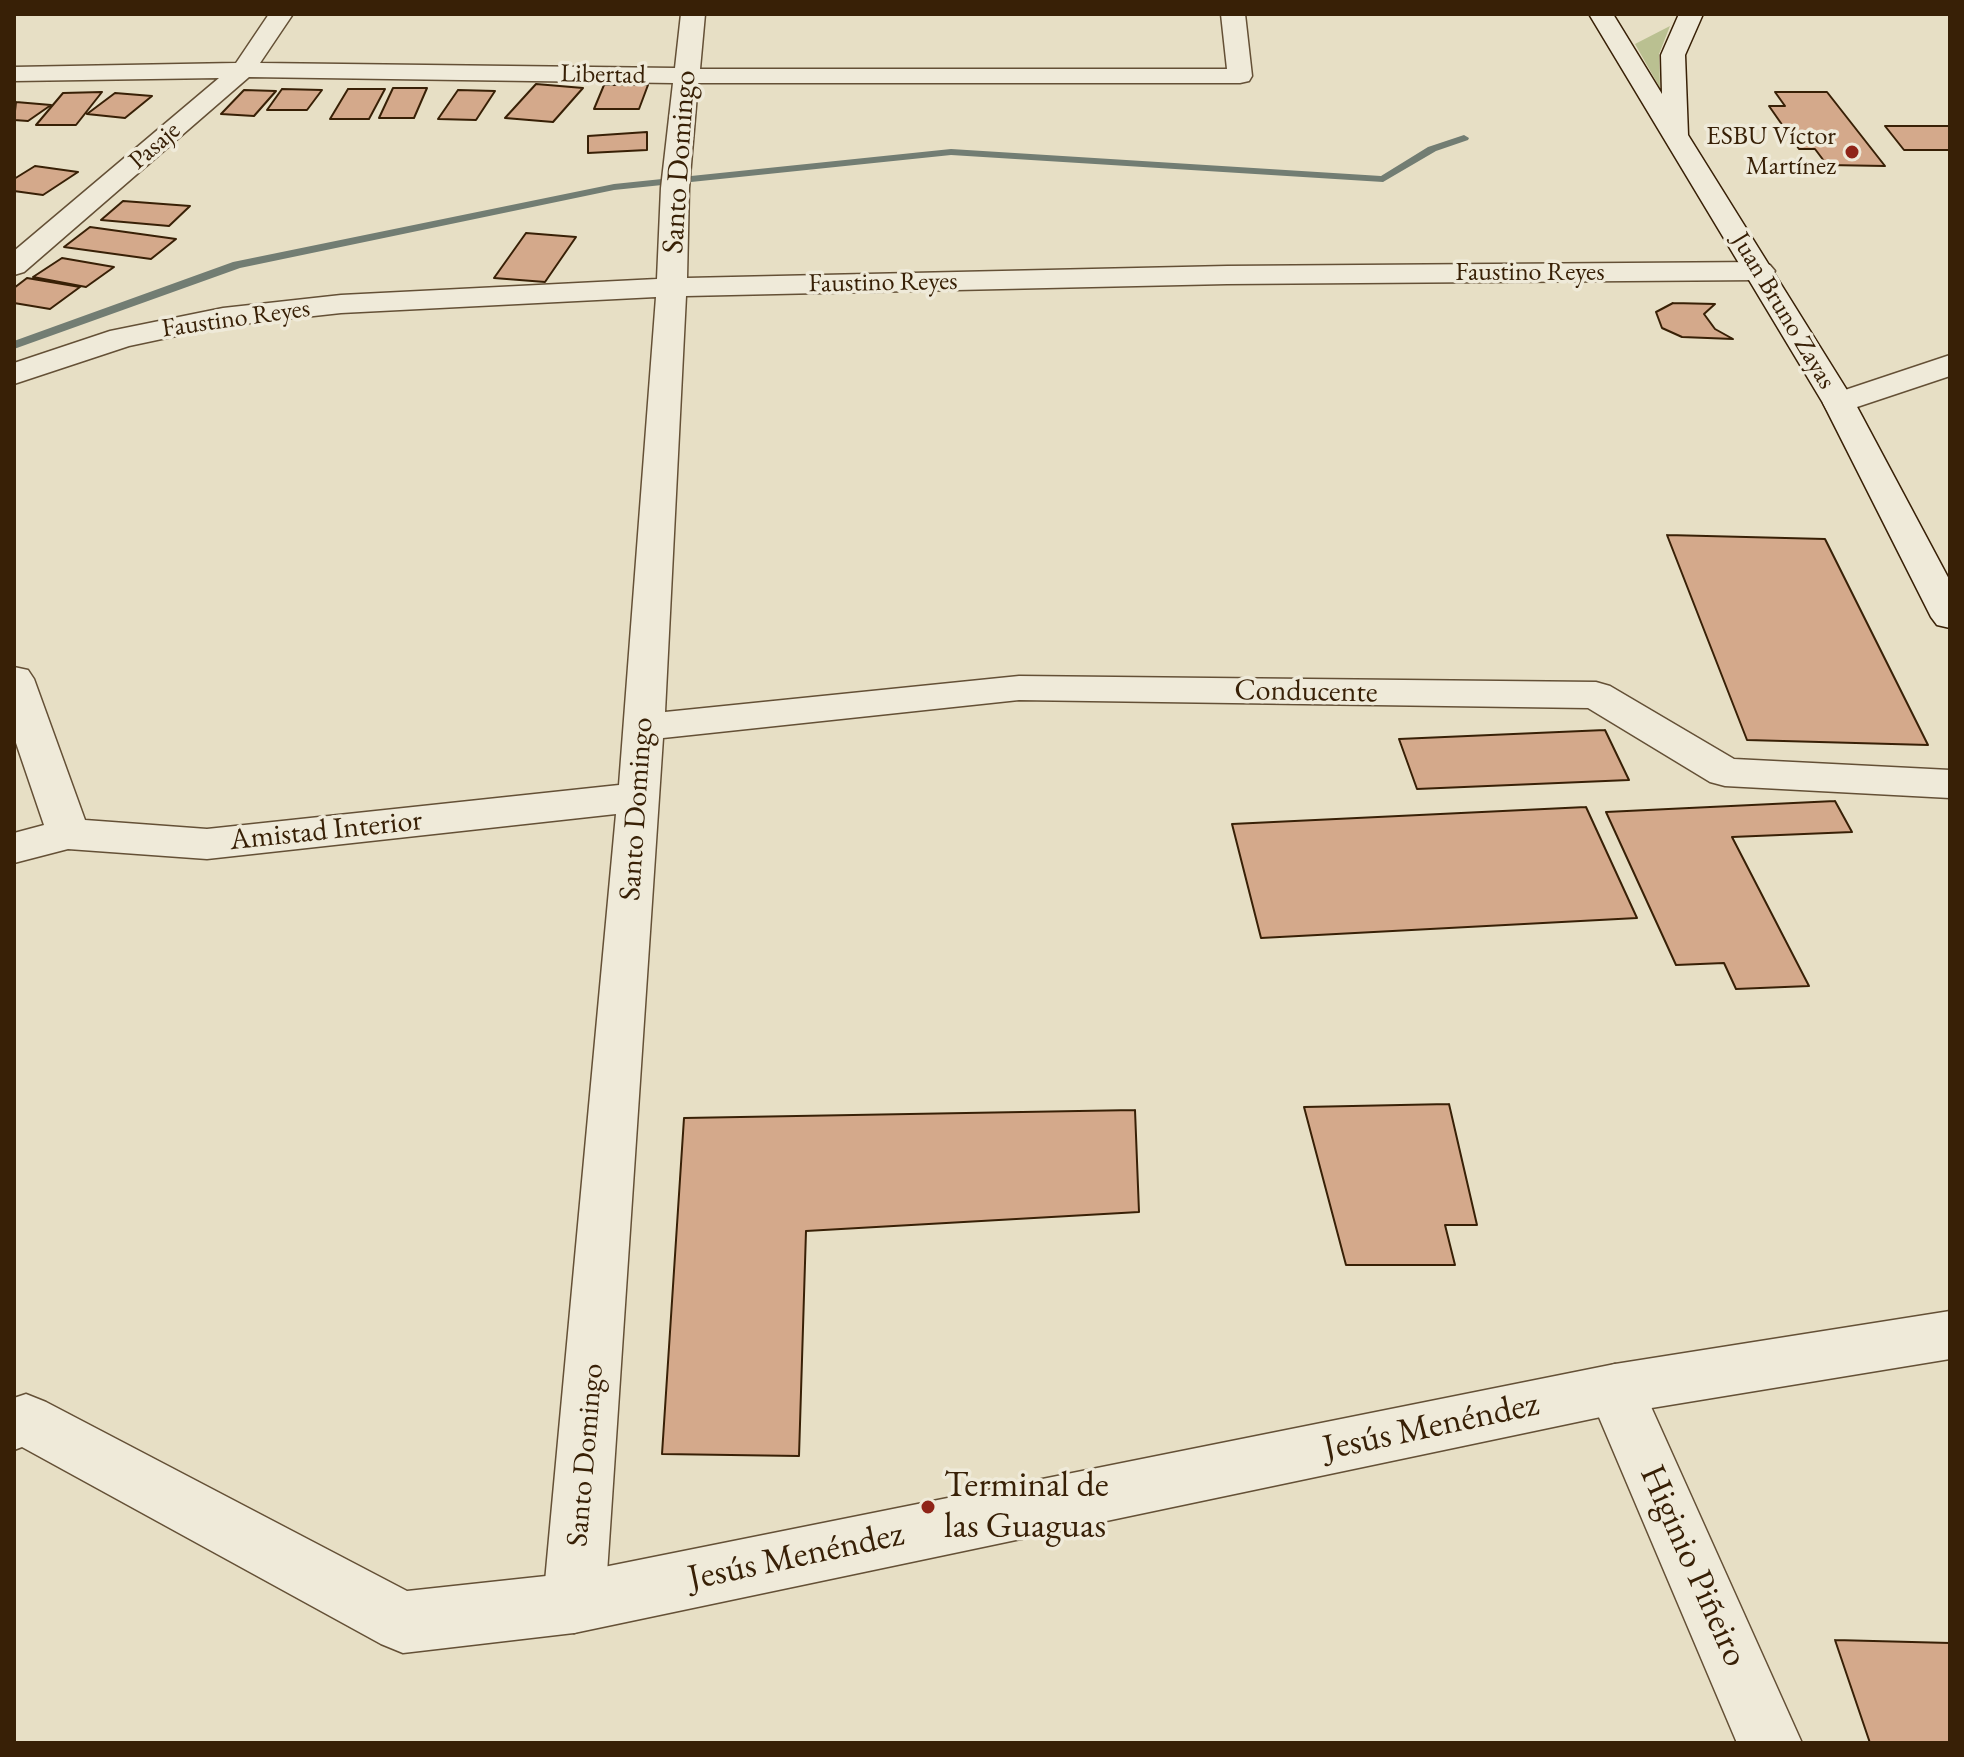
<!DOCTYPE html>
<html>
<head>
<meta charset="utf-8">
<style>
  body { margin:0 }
  #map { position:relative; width:1964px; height:1757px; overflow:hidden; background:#e7dfc5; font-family:"EB Garamond",serif }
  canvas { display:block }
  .frame { position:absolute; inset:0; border:16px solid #382006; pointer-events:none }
</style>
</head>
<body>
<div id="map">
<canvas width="1964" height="1757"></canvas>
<div class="frame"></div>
</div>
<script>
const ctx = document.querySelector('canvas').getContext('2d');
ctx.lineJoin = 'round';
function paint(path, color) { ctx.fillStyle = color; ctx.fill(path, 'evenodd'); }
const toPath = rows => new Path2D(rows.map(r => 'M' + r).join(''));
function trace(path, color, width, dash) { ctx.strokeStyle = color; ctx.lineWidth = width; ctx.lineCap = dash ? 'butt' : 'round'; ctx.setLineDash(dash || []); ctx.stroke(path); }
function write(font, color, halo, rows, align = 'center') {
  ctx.font = font + ' "EB Garamond",serif'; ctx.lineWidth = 7; ctx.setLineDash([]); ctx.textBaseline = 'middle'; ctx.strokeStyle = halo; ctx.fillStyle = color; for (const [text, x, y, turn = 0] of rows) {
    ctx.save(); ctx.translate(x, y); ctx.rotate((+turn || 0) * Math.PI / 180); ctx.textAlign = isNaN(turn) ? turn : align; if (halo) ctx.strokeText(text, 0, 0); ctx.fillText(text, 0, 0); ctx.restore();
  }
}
const green = toPath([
  [1670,26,1659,54,1660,88,1635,44]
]);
const stream = toPath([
  [1464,135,1469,138,1468,140,1436,151,1383,182,951,155,614,190,240,268,14,349,14,341,233,262,614,184,951,149,1381,176,1428,147,1464,135]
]);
const building = toPath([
  [536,84,583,88,553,122,505,118,536,84],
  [604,85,648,85,639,109,594,109,604,85],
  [393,88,427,88,414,118,379,118,393,88],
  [282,89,322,90,307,110,267,110,282,89],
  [348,89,385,89,369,119,330,119,348,89],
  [244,90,276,91,254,116,221,114,244,90],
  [458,90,495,91,476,120,438,119,458,90],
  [102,92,76,125,36,125,63,93,102,92],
  [1775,92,1827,92,1885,166,1827,165,1815,149,1799,149,1769,106,1785,106,1775,92],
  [115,93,152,96,125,118,87,114,115,93],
  [16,102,51,105,28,121,14,120,16,102],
  [1885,126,1950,126,1950,150,1904,150,1885,126],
  [647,132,647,150,588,153,588,136,647,132],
  [35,166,78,172,43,195,14,191,14,179,35,166],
  [123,201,190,206,169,226,101,220,123,201],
  [90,227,176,239,151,259,64,247,90,227],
  [526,233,576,237,545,282,494,278,526,233],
  [62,258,114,267,86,287,33,277,62,258],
  [27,278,80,287,50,309,14,303,14,288,27,278],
  [1673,303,1715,304,1704,314,1715,329,1733,339,1682,337,1662,328,1656,312,1673,303],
  [1667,535,1825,539,1928,745,1747,740,1667,535],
  [1605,730,1629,780,1417,789,1399,739,1605,730],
  [1835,801,1852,832,1732,837,1809,986,1736,989,1724,963,1676,965,1606,812,1835,801],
  [1586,807,1637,918,1261,938,1232,824,1586,807],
  [1449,1104,1477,1225,1445,1225,1455,1265,1346,1265,1304,1107,1449,1104],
  [1135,1110,1139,1212,806,1231,799,1456,662,1454,684,1118,1135,1110],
  [1835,1640,1950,1643,1950,1743,1870,1743,1835,1640]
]);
const minor = toPath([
  [269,14,293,14,260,63,675,68,681,14,705,14,700,69,1227,69,1221,14,1245,14,1252,76,1249,81,1240,83,698,83,689,188,687,278,1227,266,1760,262,1770,265,1775,271,1770,277,1760,280,1227,284,686,296,665,712,1019,676,1596,682,1610,686,1734,759,1950,770,1950,798,1725,786,1710,782,1588,708,1019,700,663,738,605,1603,596,1624,574,1633,552,1624,543,1603,616,814,207,859,68,849,14,863,14,833,44,825,14,737,14,667,28,670,34,679,85,820,207,829,619,785,656,297,341,313,223,326,129,346,14,384,14,363,110,331,223,308,341,295,657,279,661,188,673,83,249,77,24,272,14,275,14,251,219,78,14,81,14,67,236,63,269,14],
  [1950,355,1950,376,1839,413,1827,410,1823,403,1827,396,1950,355],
  [1615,1364,1635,1371,1802,1743,1737,1743,1587,1389,1595,1371,1615,1364]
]);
const tertiary = toPath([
  [1950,1311,1950,1359,1615,1414,574,1633,403,1653,381,1644,22,1447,14,1450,14,1398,26,1394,46,1402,407,1591,574,1573,1615,1364,1950,1311]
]);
const secondary = toPath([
  [1589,14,1613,14,1662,94,1661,55,1679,14,1703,14,1685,55,1688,135,1855,403,1950,581,1950,628,1937,625,1931,617,1823,403,1589,14]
]);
const markers = [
  [1852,152,8,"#8f2418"],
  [928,1507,8,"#8f2418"]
];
const farStreetnames = [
  ["Libertad",603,75,1],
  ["Pasaje",155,146,-41],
  ["Faustino Reyes",1530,273],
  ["Faustino Reyes",883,283,-1],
  ["Juan Bruno Zayas",1783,311,59],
  ["Faustino Reyes",236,319,-8]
];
const farPoinames = [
  ["ESBU Víctor",1836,137],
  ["Martínez",1836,167]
];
const streetNames = [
  ["Santo Domingo",680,162,-86],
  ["Conducente",1306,692,1],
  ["Santo Domingo",637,809,-86],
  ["Amistad Interior",326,831,-6],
  ["Santo Domingo",586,1455,-85]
];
const nearStreetnames = [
  ["Jesús Menéndez",1431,1427,-12],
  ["Jesús Menéndez",796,1557,-12],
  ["Higinio Piñeiro",1693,1566,66]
];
const nearPoinames = [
  ["Terminal de",944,1486],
  ["las Guaguas",944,1527]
];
paint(green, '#bac091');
paint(stream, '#727d73');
paint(building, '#d4a98b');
trace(building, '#382006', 2);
trace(minor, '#645036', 3);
trace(tertiary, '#645036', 3);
trace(secondary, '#382006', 3);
paint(minor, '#efead9');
paint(tertiary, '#efead9');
paint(secondary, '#efead9');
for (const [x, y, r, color] of markers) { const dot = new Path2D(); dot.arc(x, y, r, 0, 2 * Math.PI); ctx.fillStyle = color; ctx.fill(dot); trace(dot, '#efead9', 3); }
write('26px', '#382006', '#efead9', farStreetnames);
write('26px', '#382006', '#efead9', farPoinames, 'right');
write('30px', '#382006', '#efead9', streetNames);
write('36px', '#382006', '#efead9', nearStreetnames);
write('36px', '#382006', '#efead9', nearPoinames, 'left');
</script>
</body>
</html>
